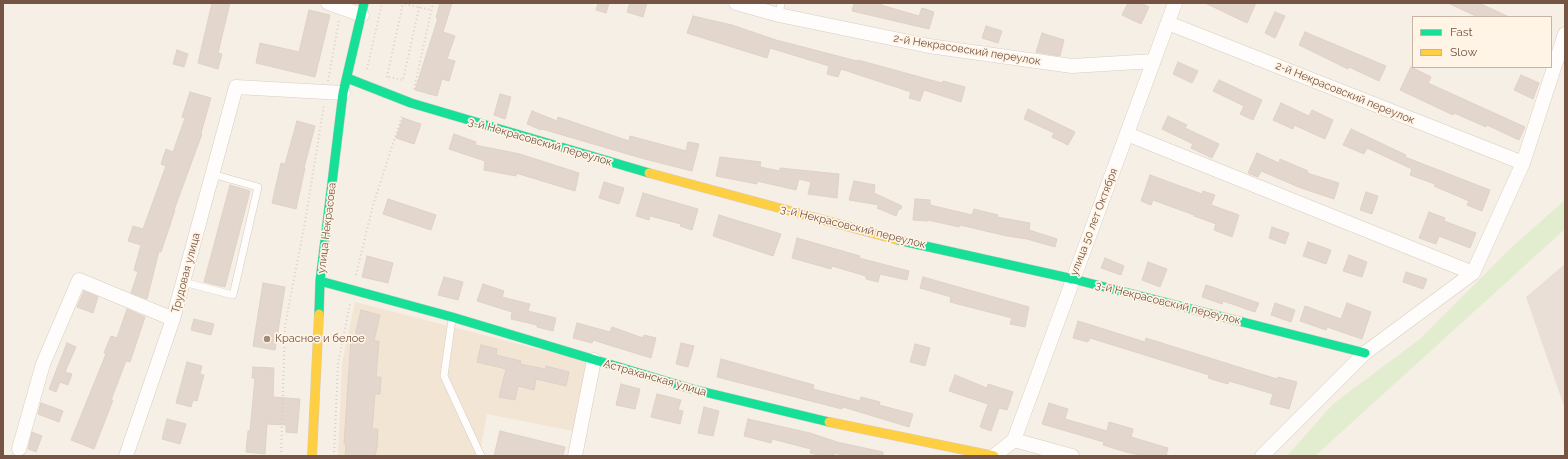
<!DOCTYPE html>
<html>
<head>
<meta charset="utf-8">
<style>
  body { margin:0 }
  #map { position:relative; width:1568px; height:459px; overflow:hidden; background:#f6efe5; font-family:Raleway,sans-serif }
  canvas { display:block }
  .frame { position:absolute; inset:0; border:4px solid #755444; pointer-events:none }
  .legend { position:absolute; left:1412px; top:16px; width:140px; height:52px; box-sizing:border-box; background:#fff4e5; border:1px solid #c8b4a5; margin:0; padding:5px 7px; list-style:none; font-size:12px; color:#755444 }
  .legend li { display:flex; align-items:center; gap:8px; height:20px }
  .legend b { width:20px; border:1px solid #c8b4a5 }
</style>
</head>
<body>
<div id="map">
<canvas width="1568" height="459"></canvas>
<div class="frame"></div>
<ul class="legend">
<li><b style="height:5px;background:#16e098"></b>Fast</li>
<li><b style="height:5px;background:#ffcf43"></b>Slow</li>
</ul>
</div>
<script>
const ctx = document.querySelector('canvas').getContext('2d');
ctx.lineJoin = 'round';
function paint(path, color) { ctx.fillStyle = color; ctx.fill(path, 'evenodd'); }
const toPath = rows => new Path2D(rows.map(r => 'M' + r).join(''));
function trace(path, color, width, dash) { ctx.strokeStyle = color; ctx.lineWidth = width; ctx.lineCap = dash ? 'butt' : 'round'; ctx.setLineDash(dash || []); ctx.stroke(path); }
function write(font, color, halo, rows, align = 'center') {
  ctx.font = font + ' Raleway,sans-serif'; ctx.lineWidth = 3.5; ctx.setLineDash([]); ctx.textBaseline = 'middle'; ctx.strokeStyle = halo; ctx.fillStyle = color; for (const [text, x, y, turn = 0] of rows) {
    ctx.save(); ctx.translate(x, y); ctx.rotate((+turn || 0) * Math.PI / 180); ctx.textAlign = isNaN(turn) ? turn : align; if (halo) ctx.strokeText(text, 0, 0); ctx.fillText(text, 0, 0); ctx.restore();
  }
}
const residential = toPath([
  [355,302,589,362,573,431,487,414,479,456,338,456,342,363]
]);
const industrial = toPath([
  [1565,264,1565,409,1526,297]
]);
const green = toPath([
  [1565,200,1565,229,1315,456,1287,456,1333,404,1420,339,1512,247]
]);
const building = toPath([
  [212,3,230,3,218,53,222,54,218,69,198,63,212,3],
  [440,3,452,3,443,32,455,36,447,59,455,61,449,81,442,79,437,96,415,90,438,18,436,18,440,3],
  [598,3,609,3,606,13,596,10,598,3],
  [630,3,647,3,643,17,627,12,630,3],
  [854,3,882,3,881,5,919,16,922,8,934,12,929,29,852,11,854,3],
  [1128,3,1141,3,1149,7,1141,24,1122,15,1128,3],
  [1205,3,1256,3,1247,23,1205,3],
  [1448,3,1479,3,1509,17,1478,17,1448,3],
  [309,10,330,15,315,77,256,63,260,43,299,52,309,10],
  [1275,12,1285,16,1275,38,1265,33,1275,12],
  [693,16,732,25,776,40,857,61,858,60,942,83,943,81,965,87,961,102,924,90,920,101,909,98,911,92,841,69,838,77,827,74,829,66,770,48,767,58,687,33,693,16],
  [986,26,1002,31,998,43,982,38,986,26],
  [1305,32,1386,66,1379,81,1349,67,1348,69,1299,45,1305,32],
  [1042,33,1064,40,1060,56,1036,52,1042,33],
  [177,50,188,54,184,67,173,64,177,50],
  [1178,62,1198,71,1192,83,1173,74,1178,62],
  [1411,67,1431,77,1428,83,1525,127,1519,140,1487,125,1486,127,1454,113,1453,115,1400,90,1411,67],
  [1521,75,1539,83,1533,99,1514,90,1521,75],
  [1219,80,1262,100,1253,120,1240,114,1244,106,1213,91,1219,80],
  [190,92,211,98,201,133,202,134,174,210,175,210,161,252,159,251,147,299,131,293,138,272,134,270,141,245,128,241,133,226,143,229,166,166,161,164,166,149,173,152,185,118,182,117,190,92],
  [500,94,511,97,505,119,494,115,500,94],
  [1281,103,1309,116,1312,110,1333,120,1325,139,1294,125,1293,129,1273,120,1281,103],
  [1028,109,1075,132,1068,145,1052,137,1054,133,1024,119,1028,109],
  [532,111,557,121,558,117,629,141,630,136,686,151,688,142,699,144,692,171,641,158,542,129,541,130,527,124,532,111],
  [1168,116,1187,125,1185,128,1219,144,1212,158,1191,148,1193,144,1162,129,1168,116],
  [403,118,421,124,414,144,396,138,403,118],
  [297,121,315,126,304,168,305,168,296,209,272,203,281,163,285,164,297,121],
  [1351,129,1406,155,1405,157,1490,190,1482,211,1467,205,1469,201,1434,186,1435,184,1410,175,1412,169,1367,148,1364,154,1343,145,1351,129],
  [454,134,476,142,475,145,520,154,579,173,575,191,516,173,516,176,484,170,485,161,449,149,454,134],
  [1257,153,1279,163,1280,159,1308,171,1307,173,1339,183,1334,199,1301,188,1261,171,1258,177,1248,173,1257,153],
  [720,157,761,162,760,167,780,171,780,168,839,174,837,198,808,194,811,182,799,179,796,190,757,181,757,184,716,176,720,157],
  [1150,175,1202,194,1203,191,1215,195,1211,205,1239,215,1232,237,1214,230,1216,224,1194,216,1194,215,1153,200,1151,205,1141,201,1150,175],
  [854,181,875,185,874,193,902,206,901,209,899,209,896,216,877,208,879,205,849,200,854,181],
  [604,182,624,188,619,204,599,198,604,182],
  [230,185,250,191,225,287,204,282,230,185],
  [1366,192,1378,196,1372,214,1360,210,1366,192],
  [643,193,698,209,692,230,680,226,681,224,650,216,649,220,636,216,643,193],
  [388,199,436,215,431,230,383,214,388,199],
  [915,199,930,200,930,205,972,215,974,209,998,215,997,217,1030,223,1029,230,1057,239,1055,247,1027,239,1007,236,960,225,959,227,928,220,928,221,913,220,915,199],
  [1429,212,1445,218,1444,221,1476,233,1470,248,1439,236,1436,244,1419,238,1429,212],
  [719,215,781,234,773,256,713,236,719,215],
  [1272,227,1289,233,1285,244,1269,238,1272,227],
  [797,238,860,256,859,258,909,271,907,280,880,274,878,282,866,279,866,276,832,266,831,269,792,258,797,238],
  [1308,242,1331,250,1326,264,1303,256,1308,242],
  [1349,255,1367,262,1362,277,1343,271,1349,255],
  [367,256,393,263,388,283,362,277,367,256],
  [1105,258,1124,266,1121,275,1101,268,1105,258],
  [1148,262,1167,269,1160,287,1142,280,1148,262],
  [1406,272,1427,279,1423,289,1403,282,1406,272],
  [444,277,463,282,458,300,438,295,444,277],
  [923,277,1029,307,1025,327,1010,324,1012,318,950,302,951,297,920,288,923,277],
  [263,283,285,287,275,350,253,346,263,283],
  [483,284,504,291,502,297,530,304,528,311,556,318,553,331,537,327,537,325,511,319,512,312,477,301,483,284],
  [1206,285,1259,303,1255,312,1223,301,1222,304,1202,297,1206,285],
  [84,291,98,297,93,313,77,307,84,291],
  [1275,303,1295,310,1291,322,1271,315,1275,303],
  [1347,303,1371,312,1362,339,1327,327,1326,330,1300,321,1305,306,1341,319,1347,303],
  [127,309,145,317,130,362,126,361,111,400,113,400,94,449,71,440,106,354,104,353,111,336,117,338,127,309],
  [361,310,380,315,374,341,379,341,376,377,381,377,380,394,375,394,372,429,378,429,377,447,375,456,345,456,346,444,344,444,351,339,354,340,361,310],
  [194,319,214,324,211,335,191,330,194,319],
  [1078,321,1145,342,1146,338,1165,344,1277,379,1278,377,1297,382,1289,409,1270,404,1273,394,1229,381,1228,384,1208,378,1209,375,1090,338,1088,342,1073,338,1078,321],
  [577,323,610,332,612,327,643,338,644,335,656,338,651,358,593,340,592,343,573,338,577,323],
  [67,343,76,347,65,372,72,374,68,385,60,382,56,392,49,389,67,343],
  [681,343,694,346,688,367,676,364,681,343],
  [915,344,930,348,925,366,910,362,915,344],
  [481,345,497,349,496,355,521,361,520,364,545,369,546,366,569,372,566,386,536,379,534,390,518,386,515,400,499,397,506,369,477,362,481,345],
  [721,359,814,385,813,389,860,401,861,397,880,402,879,405,913,414,909,427,843,407,842,409,717,377,721,359],
  [187,362,202,366,200,374,204,375,197,401,193,400,191,407,176,403,187,362],
  [253,367,274,368,273,397,300,399,297,433,286,432,286,425,267,424,265,454,246,452,248,431,250,431,255,378,252,378,253,367],
  [955,375,987,388,988,384,1013,392,1007,410,999,408,991,431,980,427,988,404,949,391,955,375],
  [621,384,640,389,635,409,616,405,621,384],
  [657,394,681,400,678,410,683,411,680,424,651,417,657,394],
  [41,403,63,411,59,422,38,414,41,403],
  [1049,403,1068,409,1065,419,1107,431,1109,422,1133,429,1131,437,1168,448,1166,456,1144,456,1126,452,1103,445,1104,442,1042,424,1049,403],
  [704,407,719,411,713,436,698,433,704,407],
  [167,419,186,424,180,444,162,439,167,419],
  [748,419,810,433,837,442,883,452,883,456,848,456,834,453,834,456,823,456,810,453,811,449,772,439,771,443,744,436,748,419],
  [500,431,565,447,563,456,494,456,500,431],
  [32,432,42,436,36,452,28,449,32,432]
]);
const path = toPath([
  [401,3,431,10],
  [367,69,382,3],
  [387,77,403,3],
  [389,77,403,80,420,3],
  [328,81,339,20],
  [414,89,433,3],
  [356,275,373,205,402,116],
  [281,456,285,326,305,222,324,105],
  [334,456,338,363,350,304]
]);
const lane = toPath([
  [779,15,781,3],
  [183,282,233,295,258,187,212,174],
  [452,319,444,376,481,456]
]);
const street = toPath([
  [328,3,362,15],
  [736,3,779,15,929,46,1072,66,1154,61],
  [1168,23,1523,163],
  [1127,134,1473,273],
  [1014,440,1175,3],
  [19,449,43,364,79,280,173,319],
  [126,456,173,319,236,87,343,93],
  [575,456,594,360],
  [994,456,1014,440,1072,456],
  [1262,456,1365,353,1473,273,1523,163,1565,34]
]);
const fast = toPath([
  [347,78,411,103,649,173],
  [898,240,1073,279,1365,353],
  [320,281,452,317,692,389,829,422],
  [319,314,320,281,343,93,364,3]
]);
const slow = toPath([
  [649,173,898,240],
  [829,422,994,456],
  [312,456,319,314]
]);
const markers = [
  [267,339,4,"#a28a7c"]
];
const streetNames = [
  ["2-й Некрасовский переулок",967,50,9],
  ["2-й Некрасовский переулок",1345,93,22],
  ["3-й Некрасовский переулок",540,142,16],
  ["улица 50 лет Октября",1094,222,-69],
  ["3-й Некрасовский переулок",853,227,14],
  ["улица Некрасова",327,228,-83],
  ["Трудовая улица",186,273,-75],
  ["3-й Некрасовский переулок",1168,303,14],
  ["Астраханская улица",655,378,16]
];
const poiNames = [
  ["Красное и белое",275,339]
];
paint(residential, '#f3e5d4');
paint(industrial, '#e9dfd6');
paint(green, '#e1edce');
paint(building, '#e3d6cc');
trace(building, '#dfd1c7', 1);
trace(lane, '#d8ccc3', 8);
trace(street, '#d8ccc3', 15);
trace(fast, '#d7cbc1', 10);
trace(slow, '#d7cbc1', 10);
trace(path, '#d9cfca', 2, [1, 3]);
trace(lane, '#fefdfb', 7);
trace(street, '#fefdfb', 14);
trace(fast, '#16e098', 9);
trace(slow, '#ffcf43', 9);
for (const [x, y, r, color] of markers) { const dot = new Path2D(); dot.arc(x, y, r, 0, 2 * Math.PI); ctx.fillStyle = color; ctx.fill(dot); trace(dot, '#fff4e5', 1.5); }
write('11px', '#755444', '#fff4e5', streetNames);
write('11px', '#755444', '#fff4e5', poiNames, 'left');
</script>
</body>
</html>
